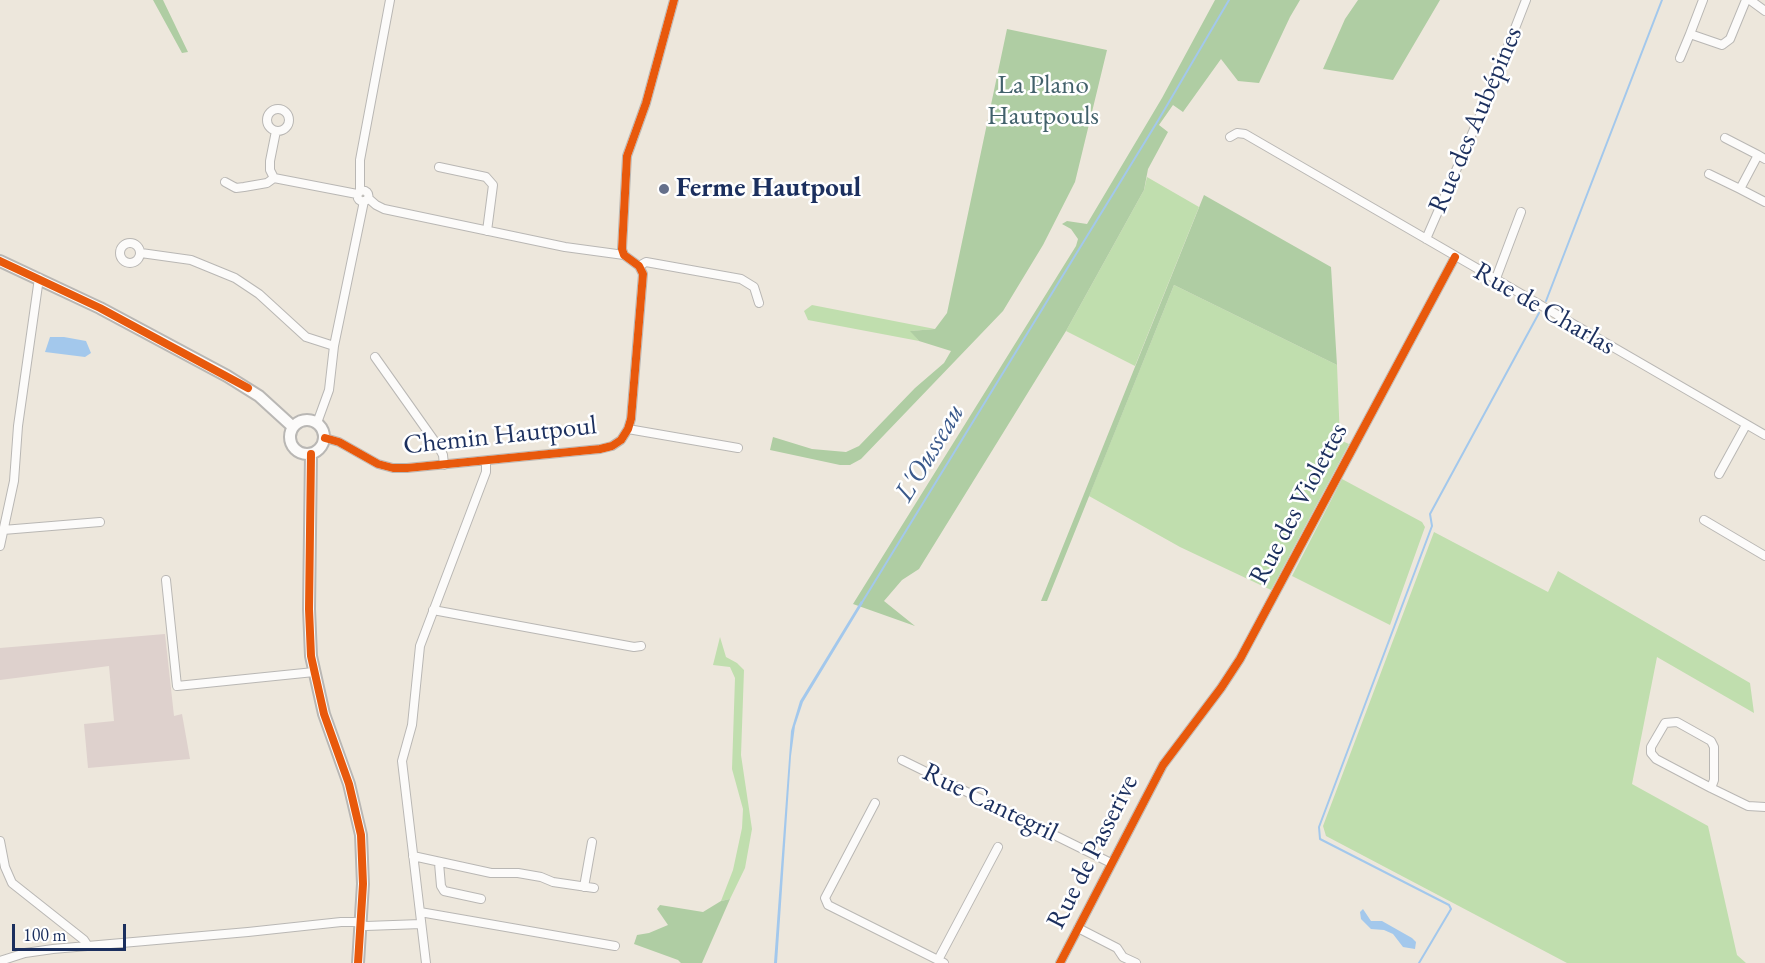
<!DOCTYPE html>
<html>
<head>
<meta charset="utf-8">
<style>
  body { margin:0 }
  #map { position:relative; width:1765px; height:963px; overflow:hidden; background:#ede7dc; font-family:"EB Garamond",serif }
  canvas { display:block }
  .scale { position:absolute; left:12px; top:924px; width:114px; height:27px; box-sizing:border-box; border:3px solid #1b2f5e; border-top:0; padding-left:8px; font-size:18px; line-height:21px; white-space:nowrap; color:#1b2f5e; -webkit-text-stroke:4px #fff; paint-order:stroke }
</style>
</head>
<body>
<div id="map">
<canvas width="1765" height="963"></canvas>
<div class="scale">100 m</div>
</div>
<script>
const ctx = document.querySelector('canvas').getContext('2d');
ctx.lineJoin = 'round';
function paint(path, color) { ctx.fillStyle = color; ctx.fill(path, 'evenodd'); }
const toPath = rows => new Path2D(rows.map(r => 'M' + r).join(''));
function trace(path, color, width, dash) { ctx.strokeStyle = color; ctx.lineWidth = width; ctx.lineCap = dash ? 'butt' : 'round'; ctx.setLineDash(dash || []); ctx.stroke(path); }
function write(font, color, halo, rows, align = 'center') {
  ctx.font = font + ' "EB Garamond",serif'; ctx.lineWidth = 5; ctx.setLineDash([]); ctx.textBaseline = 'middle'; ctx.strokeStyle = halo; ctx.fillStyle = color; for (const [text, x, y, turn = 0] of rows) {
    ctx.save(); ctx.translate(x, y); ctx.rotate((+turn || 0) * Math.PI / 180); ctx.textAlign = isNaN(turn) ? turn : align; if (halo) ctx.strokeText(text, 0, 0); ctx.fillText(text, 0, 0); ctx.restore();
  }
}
const industrial = toPath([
  [165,634,174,716,182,714,190,759,88,768,84,724,114,721,109,666,0,680,0,648]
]);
const green = toPath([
  [1147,177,1199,207,1135,366,1066,331,1144,190],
  [1174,285,1337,365,1340,440,1349,444,1271,590,1180,547,1089,496],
  [812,305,935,329,911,331,919,341,808,320,804,311],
  [1342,479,1422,522,1425,527,1390,625,1292,576],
  [1434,532,1548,592,1558,571,1750,683,1754,713,1657,657,1632,784,1708,826,1737,955,1746,963,1567,963,1326,836,1323,826],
  [720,637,726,657,737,663,744,670,741,755,752,829,745,868,730,899,721,901,733,870,742,828,743,809,732,769,735,678,730,667,713,665]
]);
const forest = toPath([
  [153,0,163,0,188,52,182,53],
  [1215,0,1300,0,1290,17,1259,83,1238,81,1221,59,1183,112,1173,105,1159,125,1168,132,1148,169,1144,190,1066,331,919,569,902,580,884,601,915,626,853,604,1076,246,1078,239,1071,229,1062,224,1067,221,1087,224,1162,98],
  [1358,0,1440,0,1393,80,1323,69,1345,19],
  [1007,29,1107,50,1075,182,1043,245,1003,311,861,459,850,465,840,465,770,450,773,437,812,449,846,452,859,446,915,388,944,363,951,351,919,341,910,331,935,329,947,313],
  [1204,195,1331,267,1337,365,1174,285,1047,601,1041,601],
  [730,899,702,963,681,963,678,960,634,944,637,935,649,933,668,925,657,909,660,905,703,912,721,901]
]);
const water = toPath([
  [50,337,64,337,86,341,91,353,85,357,45,352],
  [861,601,863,603,803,702,795,726,791,756,777,963,774,963,791,731,800,701],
  [1363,909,1371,921,1382,921,1412,938,1416,942,1415,949,1403,947,1393,934,1384,930,1371,929,1361,919,1360,912]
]);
const stream = toPath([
  [1546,301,1662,0],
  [861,604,1159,119,1229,0],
  [1419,963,1451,909,1449,905,1320,839,1319,827,1432,526,1430,514,1539,313]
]);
const street = toPath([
  [1703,0,1690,34,1722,45,1730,39,1746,0],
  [1750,0,1765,11],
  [1680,58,1690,34],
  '267 120a11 11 0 1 1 22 0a11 11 0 1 1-22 0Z',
  [1230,137,1237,133,1245,134,1765,435],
  [1725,138,1758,155],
  [1765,159,1758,155,1740,189,1765,202],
  [439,167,486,177,493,185,487,231],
  [1709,174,1740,189],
  [274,178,270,170,270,161,276,131],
  [225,182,236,188,244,187,267,183,274,178,357,194],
  [360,190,360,160,390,0],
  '357.5 196a5.5 5.5 0 1 1 11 0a5.5 5.5 0 1 1-11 0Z',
  [368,198,376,205,384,209,565,247,624,255],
  [1426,239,1489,95,1526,0],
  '120 253a10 10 0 1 1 20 0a10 10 0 1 1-20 0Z',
  [141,253,191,260,235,278,259,294,306,337,334,346],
  [639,266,646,262,741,279,754,287,759,303],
  [1495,281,1521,212],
  [375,357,438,446,443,455,444,465],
  [317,423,329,390,334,346,364,201],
  [628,429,738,448],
  [325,438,339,442,378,464,393,468,407,468,600,449,612,446,621,440,628,429,631,419,643,274,639,266,624,255,622,249,627,156,646,103,674,0],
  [1719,474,1746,425],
  [1704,520,1765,556],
  [3,530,100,522],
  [0,546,14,481,18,426,39,278],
  [166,580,177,686,314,672],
  [433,610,634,647,641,646],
  [902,760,1111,863],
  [1711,788,1714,780,1714,747,1711,741,1677,722,1665,723,1651,747,1651,753,1656,759,1711,788,1748,806,1765,807],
  [875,803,825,898,828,905,944,963],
  [0,841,5,867,12,883,84,940,88,946],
  [413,856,491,873,518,873,541,877,553,882,594,888],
  [439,863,441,886,444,891,481,899],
  [584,887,592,842],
  [420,912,615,946],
  [1078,928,1117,948,1123,957,1136,963],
  [938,960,998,847],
  [0,961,25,953,53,949,248,932,341,922,355,922,366,926,421,924],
  [426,963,402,761,412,725,420,646,486,472,486,461],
  [1060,963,1163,765,1221,688,1240,659,1455,257]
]);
const secondary = toPath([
  [0,261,100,308,227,376,259,396,293,427],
  '290 437a17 17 0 1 1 34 0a17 17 0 1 1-34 0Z',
  [311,454,309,609,311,656,324,714,349,784,361,835,363,884,358,963]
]);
const cycleway = toPath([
  [0,261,100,308,248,388],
  [325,438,339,442,378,464,393,468,407,468,600,449,612,446,621,440,628,429,631,419,643,274,639,266,624,255,622,249,627,156,646,103,674,0],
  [311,454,309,609,311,656,324,714,349,784,361,835,363,884,358,963],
  [1060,963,1163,765,1221,688,1240,659,1455,257]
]);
const markers = [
  [664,189,6,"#646f8a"]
];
const parkNames = [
  ["La Plano",1043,86],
  ["Hautpouls",1043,117]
];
const streetNames = [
  ["Rue des Aubépines",1476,120,-67],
  ["Rue de Charlas",1544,309,30],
  ["Chemin Hautpoul",500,436,-6],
  ["Rue des Violettes",1299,504,-62],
  ["Rue Cantegril",990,803,26],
  ["Rue de Passerive",1093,852,-63]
];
const poiNames = [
  ["Ferme Hautpoul",676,189]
];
const waterNames = [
  ["L'Ousseau",930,453,-59]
];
paint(industrial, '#ded1cd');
paint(green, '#c0deae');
paint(forest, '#afcda3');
paint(water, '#a3c8ec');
trace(stream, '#a3c8ec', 2);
trace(street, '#b9b7b4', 10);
trace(secondary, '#b9b7b4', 14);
trace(street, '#fcfbfa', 8);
trace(secondary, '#fcfbfa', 10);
trace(cycleway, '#e8590c', 8);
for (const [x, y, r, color] of markers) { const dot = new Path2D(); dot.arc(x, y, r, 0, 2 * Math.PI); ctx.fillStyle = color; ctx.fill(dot); trace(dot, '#fff', 2); }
write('27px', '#42616b', '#fff', parkNames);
write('27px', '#1b2f5e', '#fff', streetNames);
write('bold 27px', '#1b2f5e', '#fff', poiNames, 'left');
write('italic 28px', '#3a598b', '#fff', waterNames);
</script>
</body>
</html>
